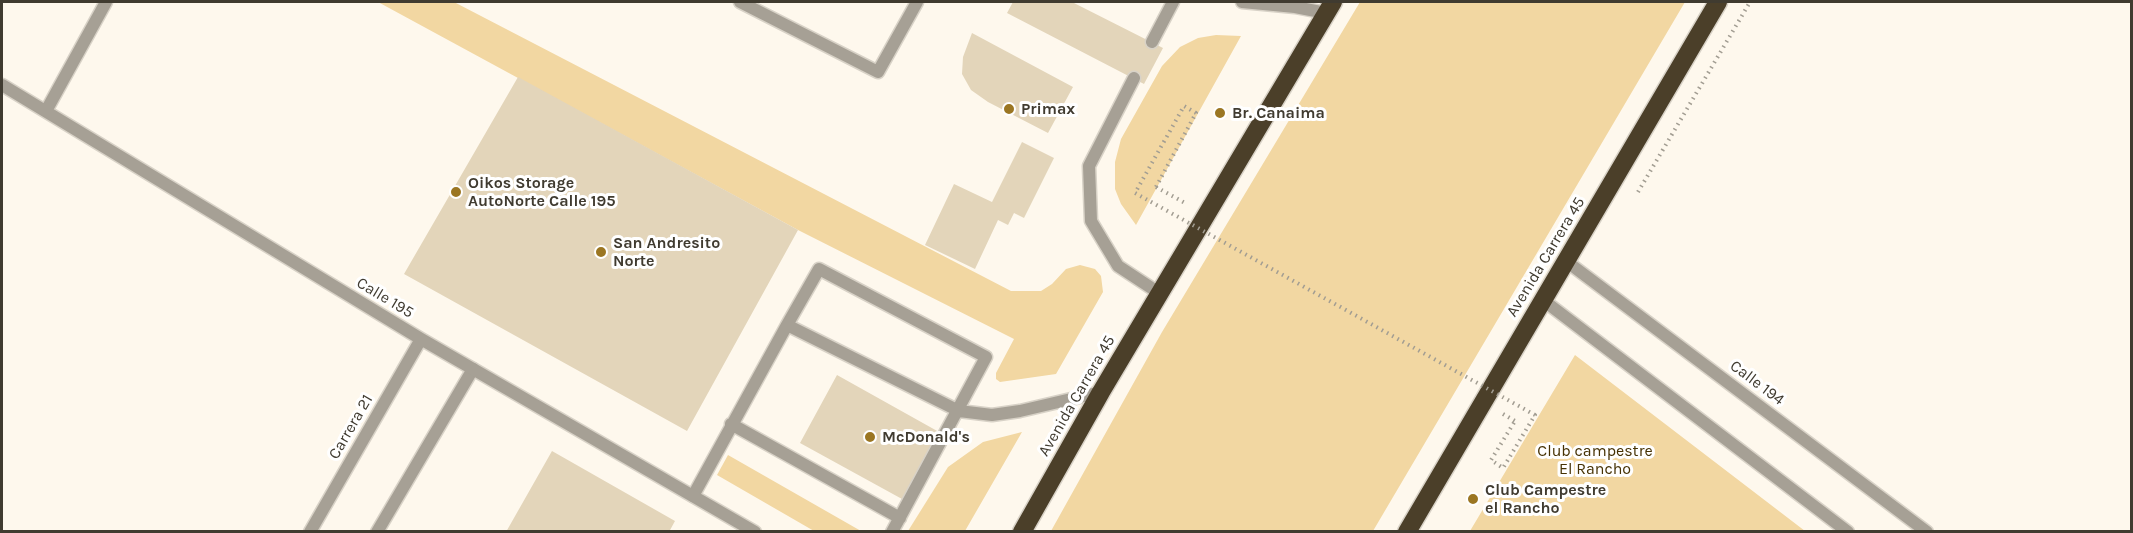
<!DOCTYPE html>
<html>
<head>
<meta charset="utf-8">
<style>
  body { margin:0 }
  #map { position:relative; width:2133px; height:533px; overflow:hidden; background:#fef8ed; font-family:Karla,sans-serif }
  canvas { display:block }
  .frame { position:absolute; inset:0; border:3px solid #403b30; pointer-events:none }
</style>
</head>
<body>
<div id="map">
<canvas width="2133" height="533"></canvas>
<div class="frame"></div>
</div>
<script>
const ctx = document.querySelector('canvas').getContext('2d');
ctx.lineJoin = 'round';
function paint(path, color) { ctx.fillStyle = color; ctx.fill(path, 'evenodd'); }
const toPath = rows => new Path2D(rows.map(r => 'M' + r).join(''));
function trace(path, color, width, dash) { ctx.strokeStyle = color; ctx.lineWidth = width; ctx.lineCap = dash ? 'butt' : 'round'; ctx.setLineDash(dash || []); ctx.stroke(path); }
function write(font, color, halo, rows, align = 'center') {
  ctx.font = font + ' Karla,sans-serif'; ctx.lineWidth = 6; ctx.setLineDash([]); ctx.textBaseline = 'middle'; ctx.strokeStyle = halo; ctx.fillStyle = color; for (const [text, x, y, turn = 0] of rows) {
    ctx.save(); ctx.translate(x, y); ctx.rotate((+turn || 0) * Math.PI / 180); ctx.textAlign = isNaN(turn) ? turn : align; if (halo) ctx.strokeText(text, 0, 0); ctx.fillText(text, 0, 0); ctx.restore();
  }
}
const green = toPath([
  [378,2,454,2,1011,291,1041,291,1052,284,1066,269,1080,265,1095,269,1101,276,1103,292,1056,374,1000,382,996,379,996,373,1014,339,798,230],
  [1360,2,1685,2,1373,531,1051,531,1162,332],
  [1216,35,1241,36,1136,225,1121,204,1115,189,1115,162,1121,139,1162,66,1180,47,1198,38],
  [1575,355,1805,531,1470,531],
  [1022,432,965,531,908,531,948,467,983,442],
  [728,455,861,531,814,531,717,475]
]);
const building = toPath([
  [1013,2,1072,2,1163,48,1144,84,1007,13],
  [972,33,1073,87,1048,133,988,102,971,90,962,74,963,57],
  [518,77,798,230,687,431,404,274],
  [1022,142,1054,158,1024,218,1014,213,1008,225,998,220,975,269,925,245,954,184,992,202],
  [837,375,939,432,902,499,800,443],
  [552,451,675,521,669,532,506,532]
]);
const path = toPath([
  [1156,187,1187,204],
  [1638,192,1750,2],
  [1503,414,1515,421]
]);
const lane = toPath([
  [740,2,878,72,917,2],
  [1242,2,1295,7,1326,13],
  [1152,42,1173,2],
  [1134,78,1089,166,1091,221,1118,266,1159,293],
  [787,325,819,269,986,357,892,532],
  [731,424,900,518],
  [693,496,787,325,959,411,992,415,1020,411,1101,392],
  [377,532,473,369]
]);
const street = toPath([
  [2,85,421,339,755,532],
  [46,111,106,2],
  [1566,261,1927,532],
  [1543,300,1848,532],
  [310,532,421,339]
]);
const highway = toPath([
  [1022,532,1101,392,1333,2],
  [1407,532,1718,2]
]);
const pathBridge = toPath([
  [1156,187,1196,113,1184,106,1135,193,1535,415,1503,468,1491,460,1515,421]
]);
const markers = [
  [1009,109,6,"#9b7622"],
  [1220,113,6,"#9b7622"],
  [456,192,6,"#9b7622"],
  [601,252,6,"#9b7622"],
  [870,437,6,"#9b7622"],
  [1473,499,6,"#9b7622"]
];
const poiNames = [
  ["Primax",1021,109],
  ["Br. Canaima",1232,113],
  ["Oikos Storage",468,183],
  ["AutoNorte Calle 195",468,201],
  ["San Andresito",613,243],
  ["Norte",613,261],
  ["McDonald's",882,437],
  ["Club Campestre",1485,490],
  ["el Rancho",1485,508]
];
const streetNames = [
  ["Avenida Carrera 45",1546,257,-59],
  ["Calle 195",385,298,31],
  ["Calle 194",1757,383,37],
  ["Avenida Carrera 45",1077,396,-60],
  ["Carrera 21",351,427,-60]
];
const parkNames = [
  ["Club campestre",1595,451],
  ["El Rancho",1595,469]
];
paint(green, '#f2d7a2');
paint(building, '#e3d5ba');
trace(lane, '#d8d2c7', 15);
trace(street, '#d8d2c7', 15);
trace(highway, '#d8d2c7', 21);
trace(path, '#a29d92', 4, [1.5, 4.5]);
trace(lane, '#a6a095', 12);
trace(street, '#a6a095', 12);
trace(highway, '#4b3f29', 18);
trace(pathBridge, '#a29d92', 4, [1.5, 4.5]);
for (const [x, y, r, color] of markers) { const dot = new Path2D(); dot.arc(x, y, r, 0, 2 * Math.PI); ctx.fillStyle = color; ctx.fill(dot); trace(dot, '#fff', 2); }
write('bold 16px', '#403b30', '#fff', poiNames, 'left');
write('16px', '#403b30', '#fff', streetNames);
write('16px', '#463204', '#fff', parkNames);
</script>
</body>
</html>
